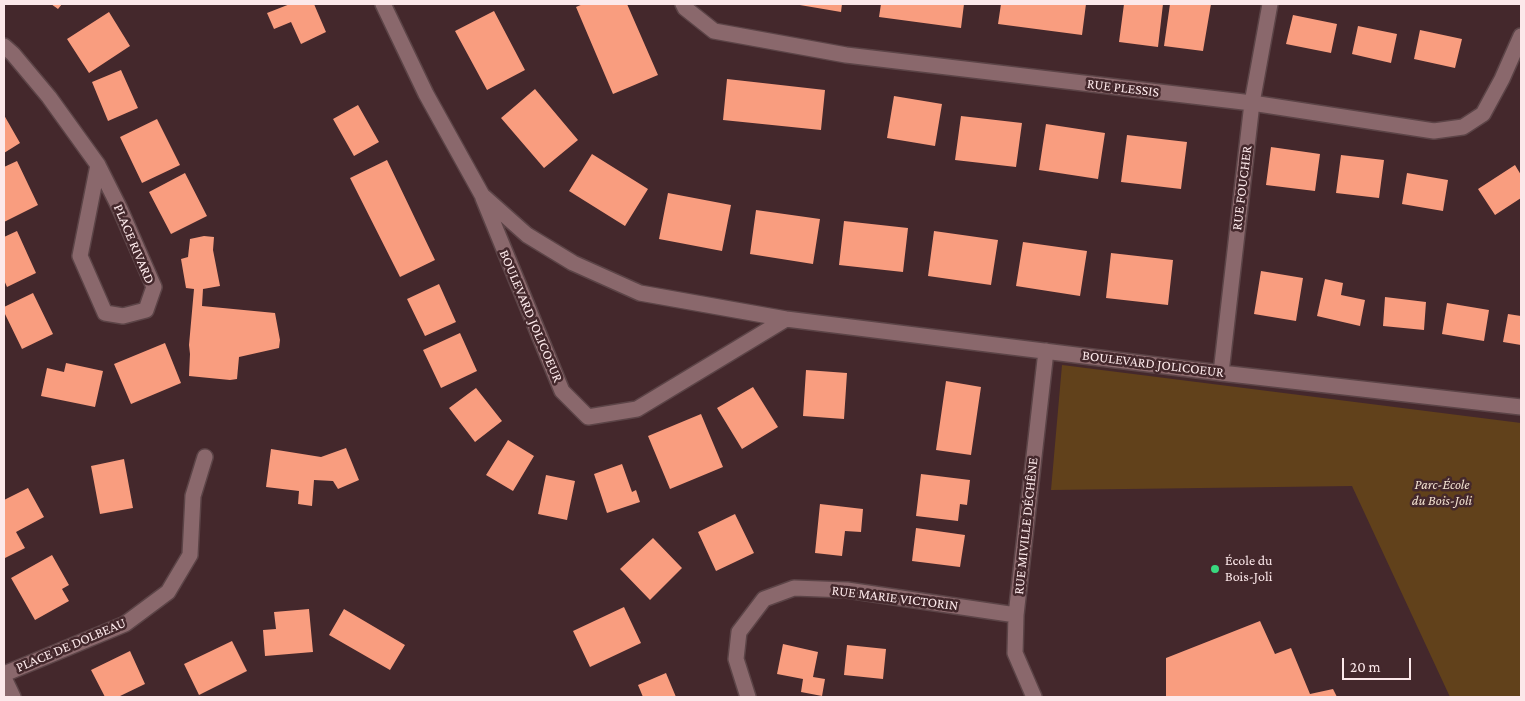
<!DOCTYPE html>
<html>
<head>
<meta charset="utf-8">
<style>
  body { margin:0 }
  #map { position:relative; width:1525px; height:701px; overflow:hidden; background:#44282c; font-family:"Crimson Pro",serif }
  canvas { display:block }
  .frame { position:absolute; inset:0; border:5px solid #fce8ea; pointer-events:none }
  .scale { position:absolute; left:1342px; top:658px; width:69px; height:22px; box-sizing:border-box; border:2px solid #fce8ea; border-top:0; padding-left:6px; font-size:15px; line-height:18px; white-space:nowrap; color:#fce8ea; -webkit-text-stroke:4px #44282c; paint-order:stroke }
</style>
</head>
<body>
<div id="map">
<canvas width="1525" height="701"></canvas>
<div class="frame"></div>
<div class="scale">20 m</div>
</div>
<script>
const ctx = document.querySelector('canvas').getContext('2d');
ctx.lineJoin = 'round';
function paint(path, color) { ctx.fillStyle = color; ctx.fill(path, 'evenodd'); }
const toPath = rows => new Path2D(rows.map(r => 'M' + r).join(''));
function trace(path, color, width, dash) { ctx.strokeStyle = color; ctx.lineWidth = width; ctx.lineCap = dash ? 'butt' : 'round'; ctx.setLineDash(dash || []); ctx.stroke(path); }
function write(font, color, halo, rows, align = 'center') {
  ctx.font = font + ' "Crimson Pro",serif'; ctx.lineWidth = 5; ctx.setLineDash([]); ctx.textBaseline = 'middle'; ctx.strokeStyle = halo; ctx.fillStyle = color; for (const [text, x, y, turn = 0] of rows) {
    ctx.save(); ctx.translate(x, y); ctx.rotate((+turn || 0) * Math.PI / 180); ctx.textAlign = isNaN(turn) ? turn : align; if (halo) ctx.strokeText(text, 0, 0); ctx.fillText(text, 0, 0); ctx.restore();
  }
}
const green = toPath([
  [1062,365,1521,423,1521,697,1450,697,1352,486,1051,490]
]);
const building = toPath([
  [51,4,62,4,58,9],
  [290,4,314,4,326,32,301,44,291,22,274,29,267,13],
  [583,4,627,4,658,75,613,94,576,7],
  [794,4,842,4,841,12],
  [881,4,964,4,961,28,879,17],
  [1001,4,1086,4,1082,35,998,24],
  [1124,4,1163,4,1158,47,1119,42],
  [1170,4,1211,4,1203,51,1164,46],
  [494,11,525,70,487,90,455,31],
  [109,12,130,46,89,73,67,39],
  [1293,15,1337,24,1331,53,1286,44],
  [1358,26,1397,34,1391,63,1352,54],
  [1420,30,1462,39,1455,68,1414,59],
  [121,70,138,108,108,121,92,82],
  [727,79,825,90,821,130,723,120],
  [535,89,578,140,544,168,501,118],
  [894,96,942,104,935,146,887,138],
  [358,105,379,142,354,156,333,119],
  [4,115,20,143,4,153],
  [961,116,1022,123,1016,167,955,160],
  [157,119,180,165,142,183,120,137],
  [1046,124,1105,133,1098,179,1039,170],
  [1127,135,1187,142,1181,189,1121,182],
  [1271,147,1320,154,1315,191,1266,185],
  [592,154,648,189,625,226,569,191],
  [1341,155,1384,160,1379,198,1336,193],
  [387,160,435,260,400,277,350,178],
  [17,161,38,205,4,222,4,167],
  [1515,165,1521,175,1521,198,1495,215,1478,189],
  [185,173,207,216,171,234,149,192],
  [1407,173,1448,180,1443,211,1402,204],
  [668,193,731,205,722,251,659,239],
  [756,210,820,219,813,264,750,254],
  [844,221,908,228,903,272,839,265],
  [17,231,36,273,7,287,4,280,4,237],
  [934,231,998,240,991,285,928,276],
  [204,236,214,237,213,250,220,286,203,289,202,306,275,313,280,340,279,348,239,357,237,379,230,380,189,376,190,354,189,345,194,289,186,288,181,259,188,257,190,239],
  [1023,242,1087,251,1080,296,1016,286],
  [1111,253,1173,260,1168,305,1106,298],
  [1261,271,1303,278,1296,321,1254,314],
  [1325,279,1343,283,1341,295,1365,300,1360,326,1317,316],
  [439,284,456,322,425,336,407,299],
  [33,293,53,334,22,349,4,312,4,307],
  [1385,297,1426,302,1424,330,1383,326],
  [1447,303,1489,310,1484,341,1442,334],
  [1508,314,1521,316,1521,345,1503,342],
  [460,333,477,371,441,388,423,350],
  [165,343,181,383,131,404,114,364],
  [66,363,103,371,95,407,41,396,47,368,64,372],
  [806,370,847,373,844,419,803,416],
  [946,381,981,387,971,455,936,450],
  [753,387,778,427,742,449,717,408],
  [476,388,502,421,475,442,449,408],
  [701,414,723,467,670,489,648,436],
  [508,440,534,456,513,491,486,475],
  [346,448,359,480,338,489,333,481,314,480,312,506,298,504,299,491,266,487,271,449,321,457],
  [124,459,133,508,100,514,91,466],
  [622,464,632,492,636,490,640,502,607,513,594,474],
  [921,474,970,480,967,505,960,504,958,521,916,516],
  [546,475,575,481,567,520,538,514],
  [28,488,44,517,16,532,25,548,5,558,4,555,4,500],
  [820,504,863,509,861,532,845,531,842,556,815,553],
  [735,514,754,553,716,571,698,532],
  [916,528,965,535,960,567,912,561],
  [653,538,682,568,650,600,620,569],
  [52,555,69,585,62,589,69,601,35,620,11,578],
  [624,607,641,643,590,667,573,631],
  [309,609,313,652,265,656,263,630,276,629,274,612],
  [344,609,405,645,390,670,329,635],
  [1260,621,1275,654,1291,648,1310,694,1333,689,1337,697,1166,697,1166,658],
  [232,641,247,671,199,695,184,664],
  [783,644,818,652,813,677,825,679,822,696,801,692,803,679,777,674],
  [847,645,886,649,883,679,844,675],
  [130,651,145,684,118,697,105,697,91,670],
  [666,673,676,697,643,697,638,685]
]);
const minor = toPath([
  [383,4,426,94,482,195,527,235,573,263,640,293,786,319,1221,373,1521,407],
  [683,4,685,8,714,31,846,55,1252,103,1434,131,1463,127,1483,114,1502,79,1521,36],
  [4,46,13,54,49,97,98,165,120,209,154,287,146,310,123,316,105,313,80,256,98,165],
  [483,198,562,391,588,417,637,409,786,319],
  [1221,373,1252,103,1270,4],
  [4,674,125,624,168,592,190,555,193,496,205,457],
  [4,678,13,697],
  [748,697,736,659,739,632,764,599,794,588,847,590,1016,615],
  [1034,697,1015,653,1016,615,1046,351]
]);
const markers = [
  [1215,569,5,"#39d87f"]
];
const streetNames = [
  ["RUE PLESSIS",1123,88,7],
  ["RUE FOUCHER",1242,188,-83],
  ["PLACE RIVARD",134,244,67],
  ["BOULEVARD JOLICOEUR",531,316,67],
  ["BOULEVARD JOLICOEUR",1153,364,7],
  ["RUE MIVILLE DÉCHÊNE",1026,526,-84],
  ["RUE MARIE VICTORIN",895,598,7],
  ["PLACE DE DOLBEAU",71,645,-23]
];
const parkNames = [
  ["Parc-École",1442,485],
  ["du Bois-Joli",1442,501]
];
const poiNames = [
  ["École du",1225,561],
  ["Bois-Joli",1225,577]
];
paint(green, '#61411b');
paint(building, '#f99d7f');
trace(minor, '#5c4447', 18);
trace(minor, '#8a686c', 15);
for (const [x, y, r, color] of markers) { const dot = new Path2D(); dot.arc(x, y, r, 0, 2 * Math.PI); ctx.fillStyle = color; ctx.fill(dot); trace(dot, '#44282c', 2); }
write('14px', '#fce8ea', '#44282c', streetNames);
write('italic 14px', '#f2e1d0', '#44282c', parkNames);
write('14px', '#fce8ea', '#44282c', poiNames, 'left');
</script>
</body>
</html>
